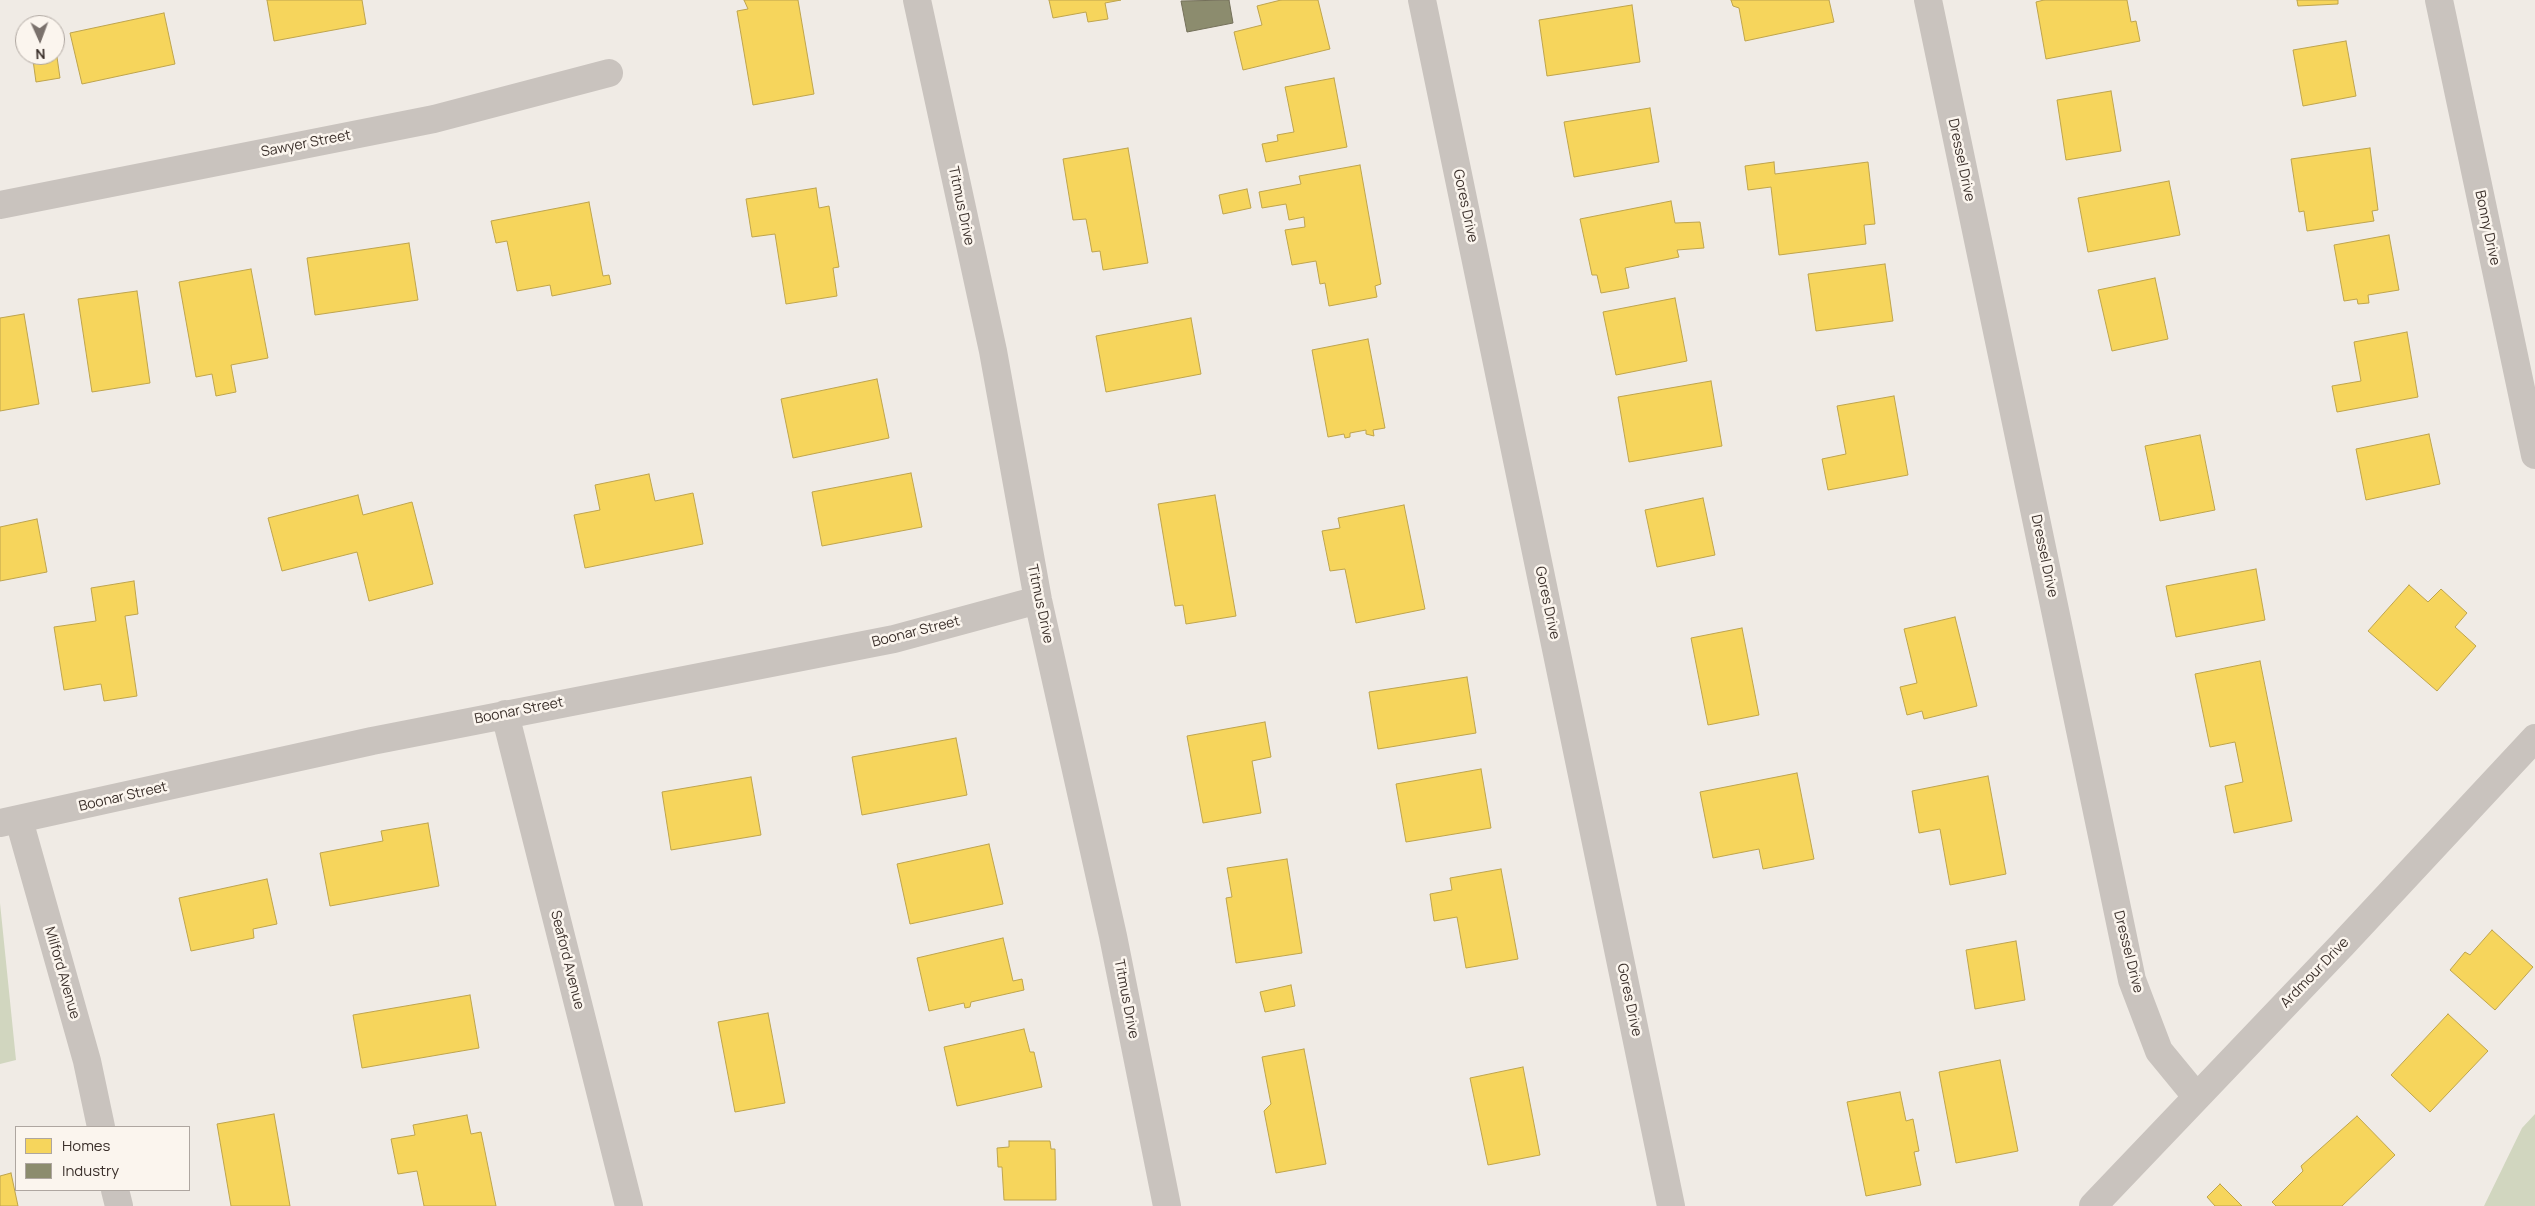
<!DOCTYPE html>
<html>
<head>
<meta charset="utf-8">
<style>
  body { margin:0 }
  #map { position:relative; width:2535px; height:1206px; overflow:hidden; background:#f0ebe5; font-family:Manrope,sans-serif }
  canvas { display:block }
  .legend { position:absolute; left:15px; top:1126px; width:175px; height:65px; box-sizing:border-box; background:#fbf5ee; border:1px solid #aea6a0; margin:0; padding:6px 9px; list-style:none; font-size:15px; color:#3b302b }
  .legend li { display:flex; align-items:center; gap:10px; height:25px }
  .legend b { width:25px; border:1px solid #aea6a0 }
  .north { position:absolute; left:15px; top:15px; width:50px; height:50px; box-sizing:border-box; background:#fbf5ee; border:1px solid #aea6a0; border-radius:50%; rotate:178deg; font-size:14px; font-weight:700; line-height:20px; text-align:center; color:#3b302b }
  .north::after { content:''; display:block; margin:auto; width:18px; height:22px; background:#7a716c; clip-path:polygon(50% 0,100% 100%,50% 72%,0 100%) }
</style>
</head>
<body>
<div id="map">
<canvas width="2535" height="1206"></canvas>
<ul class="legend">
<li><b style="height:14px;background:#f6d55c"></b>Homes</li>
<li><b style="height:14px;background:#8c8c6e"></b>Industry</li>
</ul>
<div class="north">N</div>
</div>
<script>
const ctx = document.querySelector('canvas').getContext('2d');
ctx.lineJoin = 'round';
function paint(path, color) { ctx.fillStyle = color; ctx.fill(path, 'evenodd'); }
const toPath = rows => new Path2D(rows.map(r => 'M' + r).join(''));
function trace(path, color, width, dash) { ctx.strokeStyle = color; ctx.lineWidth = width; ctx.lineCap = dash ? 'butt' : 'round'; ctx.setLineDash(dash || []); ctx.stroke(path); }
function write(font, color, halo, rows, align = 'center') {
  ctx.font = font + ' Manrope,sans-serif'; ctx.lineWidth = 5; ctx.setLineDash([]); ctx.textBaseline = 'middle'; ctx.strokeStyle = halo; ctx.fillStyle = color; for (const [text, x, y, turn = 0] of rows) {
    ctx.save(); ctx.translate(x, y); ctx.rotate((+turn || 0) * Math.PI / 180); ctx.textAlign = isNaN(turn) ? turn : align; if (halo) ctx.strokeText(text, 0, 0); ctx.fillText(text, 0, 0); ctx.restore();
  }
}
const green = toPath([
  [0,903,16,1060,0,1064],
  [2535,1114,2535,1206,2484,1206,2522,1128]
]);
const homes = toPath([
  [267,0,362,0,366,24,274,41,267,0],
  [744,0,798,0,814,94,753,105,737,11,748,9,744,0],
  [1049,0,1121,0,1105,3,1108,19,1088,22,1086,12,1053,18,1049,0],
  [1281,0,1318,0,1330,49,1243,70,1234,32,1262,25,1257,6,1281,0],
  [1731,0,1829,0,1834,22,1745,41,1739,8,1733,6,1731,0],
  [2044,0,2127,0,2131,22,2136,21,2140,41,2046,59,2036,2,2044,0],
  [2297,0,2338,0,2338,4,2298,6,2297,0],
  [1632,5,1640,62,1547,76,1539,20,1632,5],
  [164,13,175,64,82,84,70,33,164,13],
  [2346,41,2356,96,2303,106,2293,50,2346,41],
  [57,57,60,78,36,82,33,60,57,57],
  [1334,78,1347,147,1266,162,1262,144,1278,141,1277,135,1294,132,1285,87,1334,78],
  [2111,91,2121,151,2066,160,2057,100,2111,91],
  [1650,108,1659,162,1574,177,1564,122,1650,108],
  [1128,148,1148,263,1103,270,1100,251,1092,252,1086,219,1073,220,1063,159,1128,148],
  [2370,148,2378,210,2372,211,2374,221,2307,231,2304,211,2299,212,2291,159,2370,148],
  [1774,162,1775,174,1868,162,1875,224,1864,225,1866,244,1779,255,1771,187,1748,190,1745,166,1774,162],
  [1360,165,1381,284,1375,286,1377,297,1329,306,1325,283,1320,284,1316,261,1292,265,1285,230,1305,227,1304,217,1289,220,1286,204,1262,208,1259,192,1301,184,1299,176,1360,165],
  [2169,181,2180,235,2088,252,2078,198,2169,181],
  [816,188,819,208,829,206,839,267,833,268,837,296,786,304,775,234,752,237,746,199,816,188],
  [1247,189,1251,208,1223,214,1219,195,1247,189],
  [1671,201,1675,223,1700,222,1704,248,1677,250,1679,257,1625,268,1629,288,1601,293,1597,275,1592,275,1580,219,1671,201],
  [589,202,603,276,609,275,611,284,552,296,550,285,517,291,507,241,496,243,491,221,589,202],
  [2389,235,2399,290,2368,295,2369,303,2358,304,2357,299,2344,301,2334,245,2389,235],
  [409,243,418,300,315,315,307,258,409,243],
  [1885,264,1893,321,1816,331,1808,274,1885,264],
  [251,269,268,358,231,365,236,392,216,396,212,374,196,377,179,282,251,269],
  [2155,278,2168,339,2112,351,2098,290,2155,278],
  [137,291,150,383,92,392,78,299,137,291],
  [1675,298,1687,361,1616,375,1603,312,1675,298],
  [24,314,39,404,0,411,0,318,24,314],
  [1191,318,1201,374,1106,392,1096,336,1191,318],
  [2407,332,2418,397,2337,412,2332,386,2361,381,2354,342,2407,332],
  [1368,339,1385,428,1373,430,1374,436,1366,434,1366,430,1350,433,1350,437,1345,438,1344,434,1328,437,1312,350,1368,339],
  [877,379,889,438,793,458,781,399,877,379],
  [1711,381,1722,446,1629,462,1618,397,1711,381],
  [1894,396,1908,475,1828,490,1822,459,1846,454,1837,406,1894,396],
  [2429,434,2440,484,2366,500,2356,449,2429,434],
  [2200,435,2215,510,2160,521,2145,446,2200,435],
  [911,473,922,527,822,546,812,492,911,473],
  [649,474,655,501,693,493,703,544,585,568,574,515,600,510,595,485,649,474],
  [358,495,363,515,412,502,433,584,369,601,357,552,282,571,268,518,358,495],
  [1215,495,1236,616,1186,624,1183,605,1175,606,1158,504,1215,495],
  [1703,498,1715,555,1657,567,1645,510,1703,498],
  [1404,505,1425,609,1356,623,1345,569,1330,571,1322,531,1340,528,1338,518,1404,505],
  [37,519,47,572,0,581,0,527,37,519],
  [2256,569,2265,620,2176,637,2166,586,2256,569],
  [134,581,138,614,125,616,137,696,104,701,101,684,64,690,54,627,96,621,91,588,134,581],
  [2409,585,2428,602,2441,589,2467,613,2455,627,2476,646,2437,691,2368,631,2409,585],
  [1955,617,1977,706,1924,719,1922,711,1907,715,1900,687,1917,683,1904,629,1955,617],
  [1742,628,1759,715,1708,725,1691,638,1742,628],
  [2260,661,2292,821,2234,833,2225,786,2243,782,2235,742,2210,747,2195,674,2260,661],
  [1467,677,1476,733,1378,749,1369,692,1467,677],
  [1265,722,1271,757,1252,761,1261,813,1203,823,1187,736,1265,722],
  [956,738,967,795,862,815,852,757,956,738],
  [1481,769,1491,828,1406,842,1396,784,1481,769],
  [1797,773,1814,859,1763,869,1759,849,1713,858,1700,792,1797,773],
  [1988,776,2006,874,1950,885,1940,829,1919,833,1912,791,1988,776],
  [751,777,761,835,671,850,662,792,751,777],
  [428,823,439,886,330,906,320,853,383,841,381,831,428,823],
  [989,844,1003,904,910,924,897,864,989,844],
  [1287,859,1302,953,1236,963,1226,898,1232,897,1227,868,1287,859],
  [1501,869,1518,959,1466,968,1457,917,1434,921,1430,894,1452,890,1450,878,1501,869],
  [267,879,277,924,253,929,254,938,191,951,179,898,267,879],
  [2492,930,2533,967,2495,1010,2450,970,2465,952,2470,955,2492,930],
  [1003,938,1013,981,1022,979,1024,990,971,1002,970,1007,965,1008,964,1003,929,1011,917,958,1003,938],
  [2016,941,2025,1000,1975,1009,1966,950,2016,941],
  [1291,985,1295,1006,1265,1012,1260,992,1291,985],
  [470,995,479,1048,362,1068,353,1015,470,995],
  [768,1013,785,1103,735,1112,718,1022,768,1013],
  [2448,1014,2488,1051,2430,1112,2391,1075,2448,1014],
  [1024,1029,1030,1052,1034,1052,1042,1087,957,1106,944,1047,1024,1029],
  [1304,1049,1326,1164,1276,1173,1264,1111,1271,1104,1262,1057,1304,1049],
  [2000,1060,2018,1151,1956,1163,1939,1072,2000,1060],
  [1523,1067,1540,1155,1488,1165,1470,1078,1523,1067],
  [1900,1092,1906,1121,1913,1119,1919,1151,1914,1152,1921,1185,1866,1196,1847,1102,1900,1092],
  [274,1114,290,1206,231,1206,217,1124,274,1114],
  [467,1115,471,1134,481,1132,496,1206,424,1206,417,1171,398,1174,391,1139,415,1135,413,1125,467,1115],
  [2357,1116,2395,1155,2342,1206,2276,1206,2272,1202,2303,1171,2301,1166,2357,1116],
  [1009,1141,1050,1141,1051,1149,1055,1149,1056,1200,1004,1200,1002,1167,998,1167,997,1148,1009,1147,1009,1141],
  [11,1173,18,1206,0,1206,0,1176,11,1173],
  [2220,1184,2242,1206,2215,1206,2207,1197,2220,1184]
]);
const industry = toPath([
  [1229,0,1233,23,1187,32,1181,1,1229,0]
]);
const minor = toPath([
  [917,0,993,351,1038,600,1113,936,1167,1206],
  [1422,0,1671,1206],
  [1928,0,2132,980,2159,1051,2196,1096],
  [2439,0,2535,455],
  [0,205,434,119,609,73],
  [505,714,629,1206],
  [19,820,87,1061,101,1127],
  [0,823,372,741,894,639,1038,600],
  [115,1190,119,1206],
  [2093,1206,2342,945,2535,738]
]);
const streetNames = [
  ["Sawyer Street",306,144,-11],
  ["Dressel Drive",1961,160,78],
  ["Titmus Drive",961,206,78],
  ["Gores Drive",1465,206,78],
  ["Bonny Drive",2487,228,78],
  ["Dressel Drive",2044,556,78],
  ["Gores Drive",1547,603,78],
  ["Titmus Drive",1040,604,78],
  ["Boonar Street",916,632,-14],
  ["Boonar Street",519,711,-11],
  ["Boonar Street",123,797,-13],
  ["Dressel Drive",2128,952,76],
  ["Seaford Avenue",567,960,76],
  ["Milford Avenue",62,973,74],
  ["Ardmour Drive",2315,973,-46],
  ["Titmus Drive",1126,999,79],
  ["Gores Drive",1629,1000,78]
];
paint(green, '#d1d6bf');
paint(homes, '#f6d55c');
trace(homes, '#bea44d', 1);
paint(industry, '#8c8c6e');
trace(industry, '#74705a', 1);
trace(minor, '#c9c3be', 28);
write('14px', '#3b302b', '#fbf5ee', streetNames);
</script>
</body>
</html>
